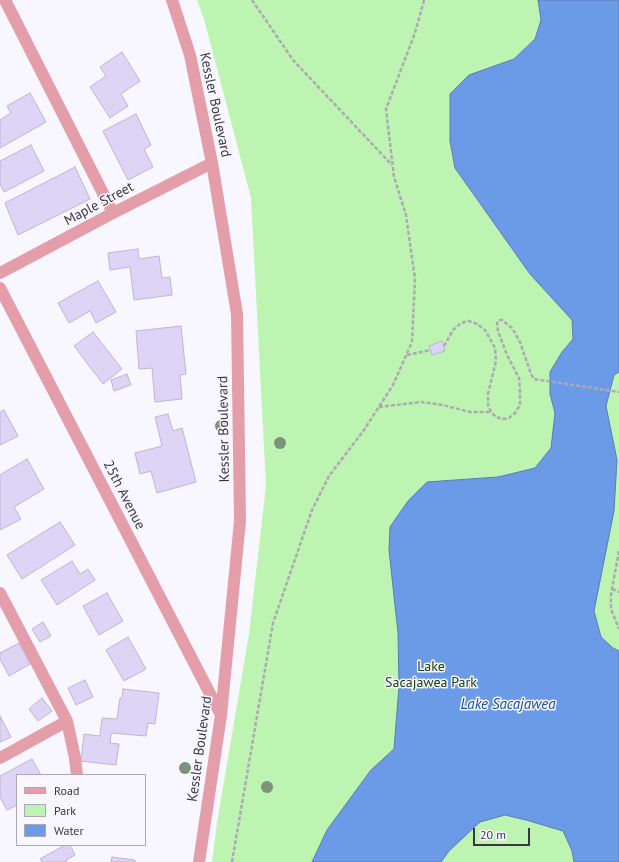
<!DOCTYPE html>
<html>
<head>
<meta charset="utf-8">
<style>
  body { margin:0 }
  #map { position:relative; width:619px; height:862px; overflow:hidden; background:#f8f6fe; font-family:"PT Sans",sans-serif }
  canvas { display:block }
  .legend { position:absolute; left:16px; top:774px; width:130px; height:72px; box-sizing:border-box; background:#f8f6fe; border:1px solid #aca9b4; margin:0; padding:5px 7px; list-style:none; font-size:12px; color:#3a3644 }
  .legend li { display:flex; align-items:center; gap:8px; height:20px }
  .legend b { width:20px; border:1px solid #aca9b4 }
  .scale { position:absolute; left:473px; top:828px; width:57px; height:18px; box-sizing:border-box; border:2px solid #3a3644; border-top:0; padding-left:5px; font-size:12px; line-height:14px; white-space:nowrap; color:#3a3644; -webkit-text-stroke:3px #f8f6fe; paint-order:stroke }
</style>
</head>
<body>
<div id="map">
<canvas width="619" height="862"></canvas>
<ul class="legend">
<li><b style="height:5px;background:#e39eaa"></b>Road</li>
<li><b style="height:11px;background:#bdf4b1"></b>Park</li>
<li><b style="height:11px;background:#6b9ae6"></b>Water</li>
</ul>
<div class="scale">20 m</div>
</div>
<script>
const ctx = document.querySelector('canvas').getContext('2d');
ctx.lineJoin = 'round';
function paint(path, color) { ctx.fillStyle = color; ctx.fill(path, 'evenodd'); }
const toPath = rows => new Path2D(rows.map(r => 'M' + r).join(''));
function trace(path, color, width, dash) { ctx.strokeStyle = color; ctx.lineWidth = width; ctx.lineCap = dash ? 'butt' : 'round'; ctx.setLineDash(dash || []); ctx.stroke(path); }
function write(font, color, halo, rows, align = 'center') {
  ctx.font = font + ' "PT Sans",sans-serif'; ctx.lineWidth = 3; ctx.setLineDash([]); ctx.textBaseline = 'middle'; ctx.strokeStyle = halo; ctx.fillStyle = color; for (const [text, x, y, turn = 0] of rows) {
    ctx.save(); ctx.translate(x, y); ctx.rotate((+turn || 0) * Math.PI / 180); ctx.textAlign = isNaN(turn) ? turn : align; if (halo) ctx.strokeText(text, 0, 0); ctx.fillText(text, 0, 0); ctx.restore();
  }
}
const green = toPath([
  [197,0,619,0,619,862,212,862,217,823,249,634,266,486,251,198,204,19]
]);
const water = toPath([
  [538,0,619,0,619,372,614,375,606,406,617,460,614,511,594,611,601,637,613,648,619,651,619,862,574,862,572,851,563,831,526,820,505,815,480,822,449,851,441,862,312,862,327,830,371,770,394,749,399,686,398,633,389,550,390,527,408,501,427,482,498,477,535,468,551,448,555,413,550,394,550,372,562,352,573,339,572,320,530,274,455,168,450,141,450,94,469,75,514,59,535,39,541,20,538,0]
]);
const building = toPath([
  [122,52,140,81,121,94,128,106,110,118,90,87,106,76,100,67,122,52],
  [30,93,46,122,0,148,0,120,11,113,7,106,30,93],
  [136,114,151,145,144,149,153,167,128,180,103,131,136,114],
  [31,145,44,171,4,192,0,184,0,161,31,145],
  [75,167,90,199,18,235,5,203,75,167],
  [138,249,139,259,159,256,162,278,170,277,172,295,134,300,130,267,110,270,108,253,138,249],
  [98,281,116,312,96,323,90,311,69,323,58,303,98,281],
  [181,326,186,374,180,375,182,399,155,402,152,368,139,369,136,331,181,326],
  [93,332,122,369,103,384,74,346,93,332],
  [442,341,445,351,432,355,429,346,442,341],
  [127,374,131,385,114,391,111,380,127,374],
  [4,410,18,436,0,445,0,412,4,410],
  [168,414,173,431,182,428,196,482,157,493,151,471,140,474,135,453,162,446,155,417,168,414],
  [27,459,44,489,14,507,21,519,0,530,0,475,27,459],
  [60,522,75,545,22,579,7,555,60,522],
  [72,561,80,574,88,569,95,580,57,605,41,580,72,561],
  [107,593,123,621,99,635,83,606,107,593],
  [43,622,51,636,40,642,32,629,43,622],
  [128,637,146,669,124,681,106,650,128,637],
  [19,643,30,664,9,676,0,659,0,653,19,643],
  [85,680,93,697,76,705,68,688,85,680],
  [123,689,159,693,155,724,148,723,146,736,111,733,110,743,119,744,116,765,81,761,84,734,100,736,102,718,117,719,120,698,122,698,123,689],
  [42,698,52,711,38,721,29,709,42,698],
  [0,716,11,737,0,742,0,716],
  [32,759,41,775,17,775,17,805,7,810,0,797,0,776,32,759],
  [65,845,70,845,75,855,66,860,67,862,42,862,40,859,65,845],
  [112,857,135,860,135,862,111,862,112,857]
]);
const path = toPath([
  [252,0,293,60,392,165],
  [444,346,453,330,461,323,469,321,477,324,485,330,495,348,496,361,488,394,488,405,491,412,496,417,503,419,509,418,515,413,520,405,520,391,519,378,507,355,498,331,497,323,499,320,502,320,512,328,520,342,531,374,534,379,619,392],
  [407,355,431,350],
  [379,407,421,402,443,405,470,412,491,412],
  [619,551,611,594,611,609,619,629],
  [612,589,619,592],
  [232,862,273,623,312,510,329,476,364,430,393,385,412,342,415,279,406,215,394,177,386,109,415,33,424,0]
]);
const minor = toPath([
  [5,0,113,213],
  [172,0,190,55,212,163,237,314,240,521,221,715,199,862],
  [0,273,113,213,212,163],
  [0,288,221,715],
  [0,593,67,721,0,758],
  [67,721,75,758,77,775]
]);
const trees = [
  [221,426],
  [280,443],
  [185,768],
  [267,787]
];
const streetNames = [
  ["Kessler Boulevard",215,105,78],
  ["Maple Street",99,204,-28],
  ["Kessler Boulevard",224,429,-91],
  ["25th Avenue",124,495,63],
  ["Kessler Boulevard",200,749,-82]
];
const parkNames = [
  ["Lake",431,667],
  ["Sacajawea Park",431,683]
];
const waterNames = [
  ["Lake Sacajawea",508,705]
];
paint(green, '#bdf4b1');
paint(water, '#6b9ae6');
trace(water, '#5c7cb5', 1);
paint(building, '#ddd4f6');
trace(building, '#bdb4d6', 1);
trace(path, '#aca9b3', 2.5, [4, 2]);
trace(minor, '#e39eaa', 12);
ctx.fillStyle = '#7c9279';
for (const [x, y] of trees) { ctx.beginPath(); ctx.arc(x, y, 6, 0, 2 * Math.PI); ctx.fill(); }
write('14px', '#3a3644', '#f8f6fe', streetNames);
write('14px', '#16400c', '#f8f6fe', parkNames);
write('italic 15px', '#164fa8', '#f8f6fe', waterNames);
</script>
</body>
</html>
